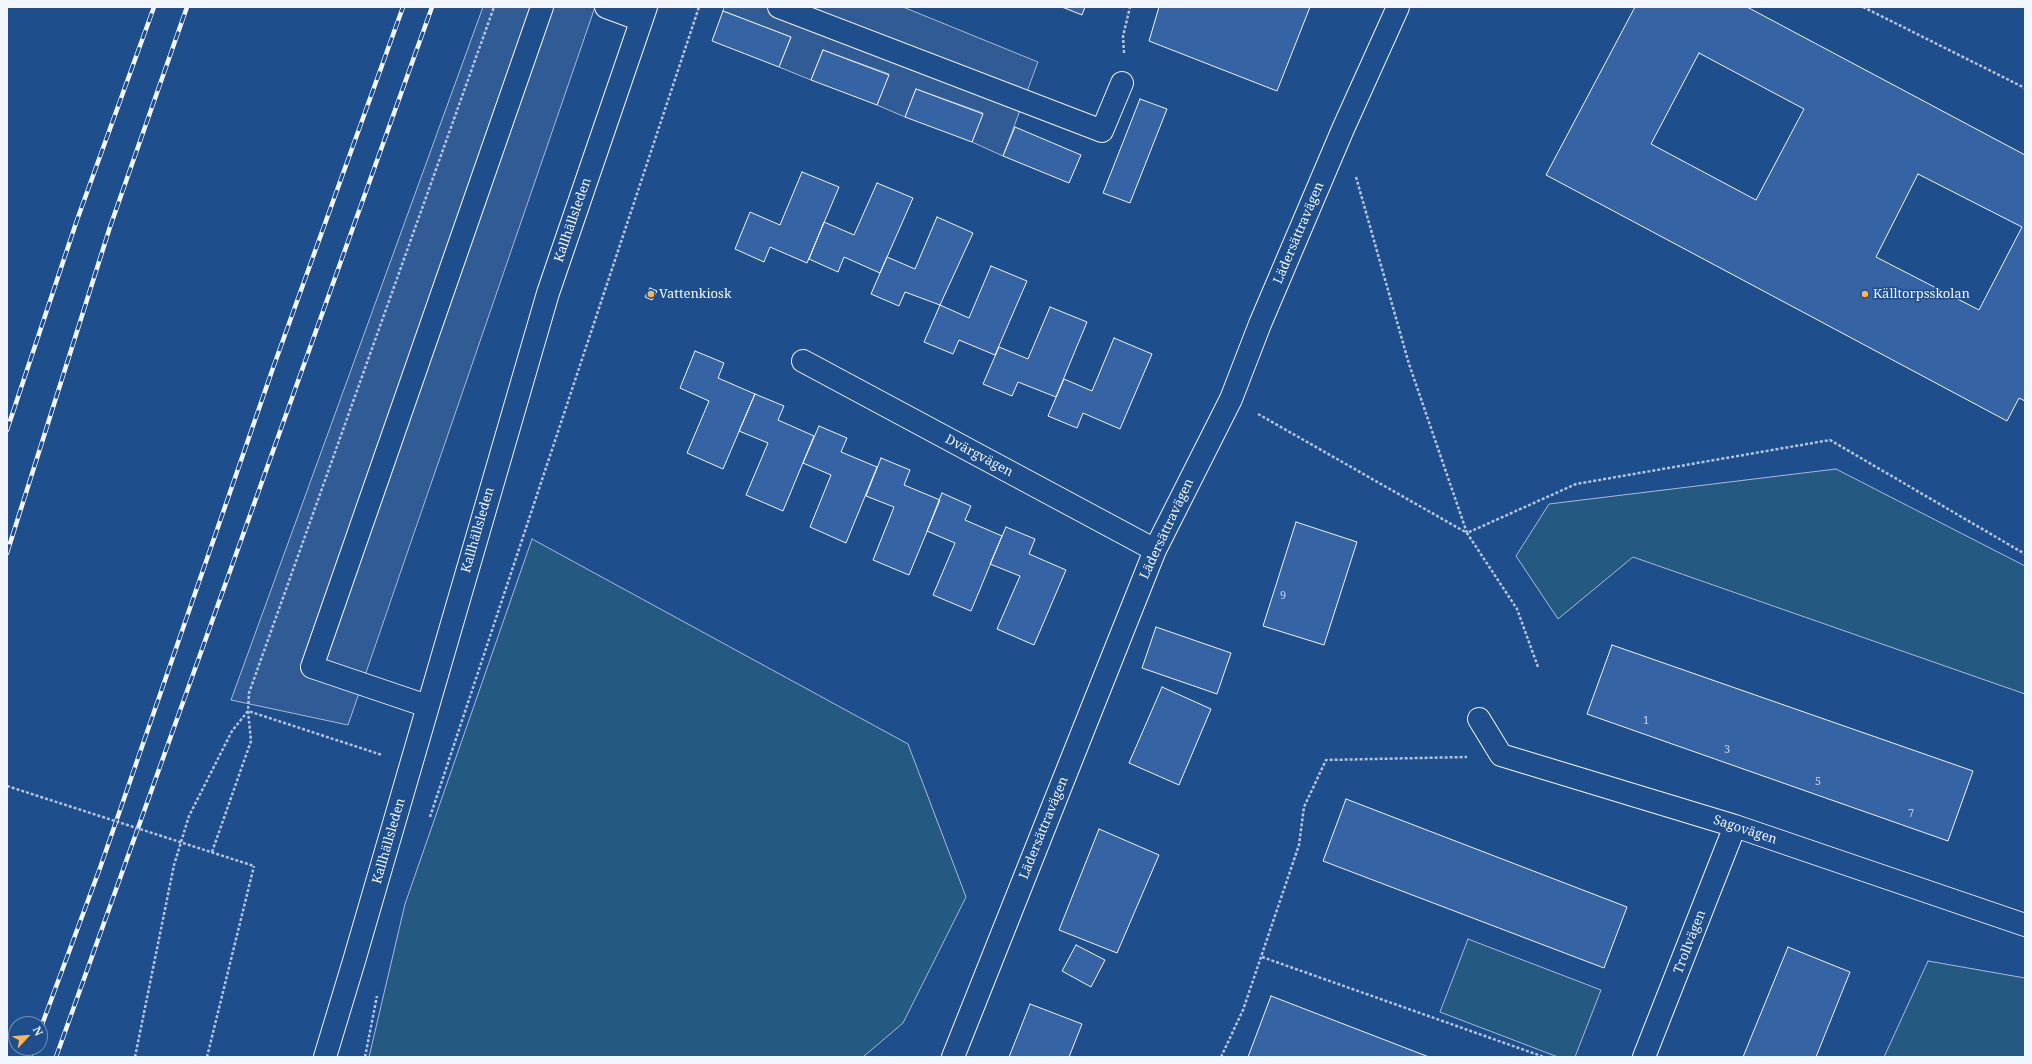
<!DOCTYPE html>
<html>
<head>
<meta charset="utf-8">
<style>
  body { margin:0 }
  #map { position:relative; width:2032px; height:1064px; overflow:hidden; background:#1f4e8c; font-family:"Noto Serif",serif }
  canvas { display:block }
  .frame { position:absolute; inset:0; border:8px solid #f2f6ff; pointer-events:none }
  .north { position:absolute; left:8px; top:1016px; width:40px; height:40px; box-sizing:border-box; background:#1f4e8c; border:1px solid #7391ba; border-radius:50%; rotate:64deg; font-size:11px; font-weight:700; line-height:16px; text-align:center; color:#f2f6ff }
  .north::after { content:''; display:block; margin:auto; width:14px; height:18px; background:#ffb74d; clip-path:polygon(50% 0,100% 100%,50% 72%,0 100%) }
</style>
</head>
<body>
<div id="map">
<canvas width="2032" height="1064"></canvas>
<div class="frame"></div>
<div class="north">N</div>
</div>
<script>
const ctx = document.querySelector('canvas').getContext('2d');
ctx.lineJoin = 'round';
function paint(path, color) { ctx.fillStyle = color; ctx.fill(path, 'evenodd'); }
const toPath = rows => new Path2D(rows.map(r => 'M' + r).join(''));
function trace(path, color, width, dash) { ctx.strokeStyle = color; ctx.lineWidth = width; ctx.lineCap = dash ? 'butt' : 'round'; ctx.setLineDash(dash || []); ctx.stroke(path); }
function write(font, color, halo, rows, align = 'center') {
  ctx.font = font + ' "Noto Serif",serif'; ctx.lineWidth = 3; ctx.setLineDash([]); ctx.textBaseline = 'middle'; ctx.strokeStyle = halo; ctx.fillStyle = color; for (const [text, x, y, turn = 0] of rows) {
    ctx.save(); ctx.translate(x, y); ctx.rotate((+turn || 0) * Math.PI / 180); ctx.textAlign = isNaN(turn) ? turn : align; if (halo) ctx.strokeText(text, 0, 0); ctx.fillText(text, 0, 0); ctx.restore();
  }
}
const green = toPath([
  [1836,469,2025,566,2025,694,1633,557,1558,619,1516,556,1549,504,1836,469],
  [532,539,908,744,966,897,903,1023,863,1057,369,1057,405,904,532,539],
  [1468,939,1601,990,1575,1057,1558,1057,1440,1012,1468,939],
  [1928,961,2025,978,2025,1057,1884,1057,1928,961]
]);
const parking = toPath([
  [483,7,595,7,348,725,231,700,483,7],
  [724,7,903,7,1038,62,1003,156,972,142,983,113,916,89,905,117,877,105,889,74,823,50,811,80,779,67,791,37,723,11,724,7]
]);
const building = toPath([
  [1062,7,1085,7,1082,15,1062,7],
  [1159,7,1310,7,1277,91,1149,41,1159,7],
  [1635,7,1747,7,2025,155,2025,401,2019,398,2007,421,1546,175,1635,7],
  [1699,53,1804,109,1756,200,1651,144,1699,53],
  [1918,174,2022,227,1979,310,1876,257,1918,174],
  [723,11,791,37,779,67,712,41,723,11],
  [823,50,889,75,877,105,811,80,823,50],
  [916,89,983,114,972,142,905,117,916,89],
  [1140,99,1167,109,1130,203,1103,193,1140,99],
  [1015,127,1081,155,1069,183,1003,156,1015,127],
  [802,172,839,187,807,263,770,247,764,262,735,249,750,212,780,225,802,172],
  [877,183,913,198,880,273,844,257,838,272,809,259,824,222,854,235,877,183],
  [937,217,973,233,940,305,905,292,899,306,871,294,887,257,915,269,937,217],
  [991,266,1027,281,995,355,959,340,953,354,924,342,940,305,969,318,991,266],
  [650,288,657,291,652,300,645,297,650,288],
  [1050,307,1087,322,1056,397,1018,382,1012,396,983,384,999,347,1028,359,1050,307],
  [1114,338,1152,354,1120,429,1083,413,1077,428,1048,416,1064,379,1092,391,1114,338],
  [695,351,724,363,718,378,755,394,723,469,687,453,709,401,680,388,695,351],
  [755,394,784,406,778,420,814,436,783,511,746,495,768,443,739,431,755,394],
  [819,426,847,438,841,452,877,467,846,543,810,527,831,475,803,463,819,426],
  [881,458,910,470,904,485,940,500,909,575,873,560,894,507,866,496,881,458],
  [942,493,971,506,965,520,1002,536,971,611,933,595,955,543,927,531,942,493],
  [1296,522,1357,542,1324,645,1263,626,1296,522],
  [1006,527,1035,539,1029,554,1066,570,1034,645,997,629,1020,576,990,564,1006,527],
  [1156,627,1231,653,1217,694,1142,668,1156,627],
  [1612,645,1973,771,1948,841,1587,714,1612,645],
  [1162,687,1211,709,1179,785,1129,763,1162,687],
  [1346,799,1627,907,1604,968,1323,861,1346,799],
  [1099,829,1159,855,1117,953,1059,930,1099,829],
  [1076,945,1105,960,1091,987,1062,971,1076,945],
  [1788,947,1850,972,1816,1057,1743,1057,1788,947],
  [1271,996,1429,1057,1248,1057,1271,996],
  [1030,1004,1082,1024,1069,1057,1009,1057,1030,1004]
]);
const path = toPath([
  [1863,7,2025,88],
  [1124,53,1123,36,1130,7],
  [1356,177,1409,364,1467,533,1576,484,1830,440,2025,554],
  [1258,414,1467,533,1517,609,1538,667],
  [430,817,699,7],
  [212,852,251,741,248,711,249,693,494,7],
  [1262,957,1544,1057],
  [135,1057,174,865,189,816,232,731,248,711,382,755],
  [207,1057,254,866],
  [365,1057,377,996],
  [1221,1057,1243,1010,1299,845,1304,807,1326,760,1467,757]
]);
const minor = toPath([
  [606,7,641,20],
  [779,7,1102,131,1122,83],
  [803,361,1155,550],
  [427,706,312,667,542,7],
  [1479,719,1501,755,1735,826,2025,925],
  [325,1057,354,961,548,293,646,7],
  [953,1057,1155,550,1231,399,1260,324,1343,129,1398,7],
  [1644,1057,1735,826]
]);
const rail = toPath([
  [7,430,77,220,154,7],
  [7,553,110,227,187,7],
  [40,1030,100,868,273,368,403,7],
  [30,1057,33,1048],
  [56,1057,432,7]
]);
const pathBridge = toPath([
  [7,786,254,866]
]);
const markers = [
  [651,294,4,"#ffb74d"],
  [1865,294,4,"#ffb74d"]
];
const numberNames = [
  ["9",1283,596],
  ["1",1646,721],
  ["3",1727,750],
  ["5",1818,782],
  ["7",1911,814]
];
const streetNames = [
  ["Kallhällsleden",573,220,-71],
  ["Lädersättravägen",1299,233,-67],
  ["Dvärgvägen",979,456,28],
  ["Lädersättravägen",1167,529,-65],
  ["Kallhällsleden",478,530,-74],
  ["Lädersättravägen",1044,828,-68],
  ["Sagovägen",1745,830,18],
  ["Kallhällsleden",389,841,-74],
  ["Trollvägen",1690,942,-69]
];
const poiNames = [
  ["Vattenkiosk",659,294],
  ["Källtorpsskolan",1873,294]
];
paint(green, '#245a82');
trace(green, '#a8bbd7', 1);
paint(parking, '#305b95');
trace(parking, '#a8bbd7', 1);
paint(building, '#3563a3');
trace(building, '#f2f6ff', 1);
trace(minor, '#f2f6ff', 24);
trace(path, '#b3c4dc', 2.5, [3, 2]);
trace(minor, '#1f4e8c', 22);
trace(rail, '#f2f6ff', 4.5);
trace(rail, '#1f4e8c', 3, [9]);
trace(pathBridge, '#b3c4dc', 2.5, [3, 2]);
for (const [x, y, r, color] of markers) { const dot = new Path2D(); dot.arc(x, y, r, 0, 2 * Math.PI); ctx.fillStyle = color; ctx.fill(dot); trace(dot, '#1f4e8c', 1.5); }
write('11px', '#c3d1e8', null, numberNames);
write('13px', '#f2f6ff', '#1f4e8c', streetNames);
write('13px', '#f2f6ff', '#1f4e8c', poiNames, 'left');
</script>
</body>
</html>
